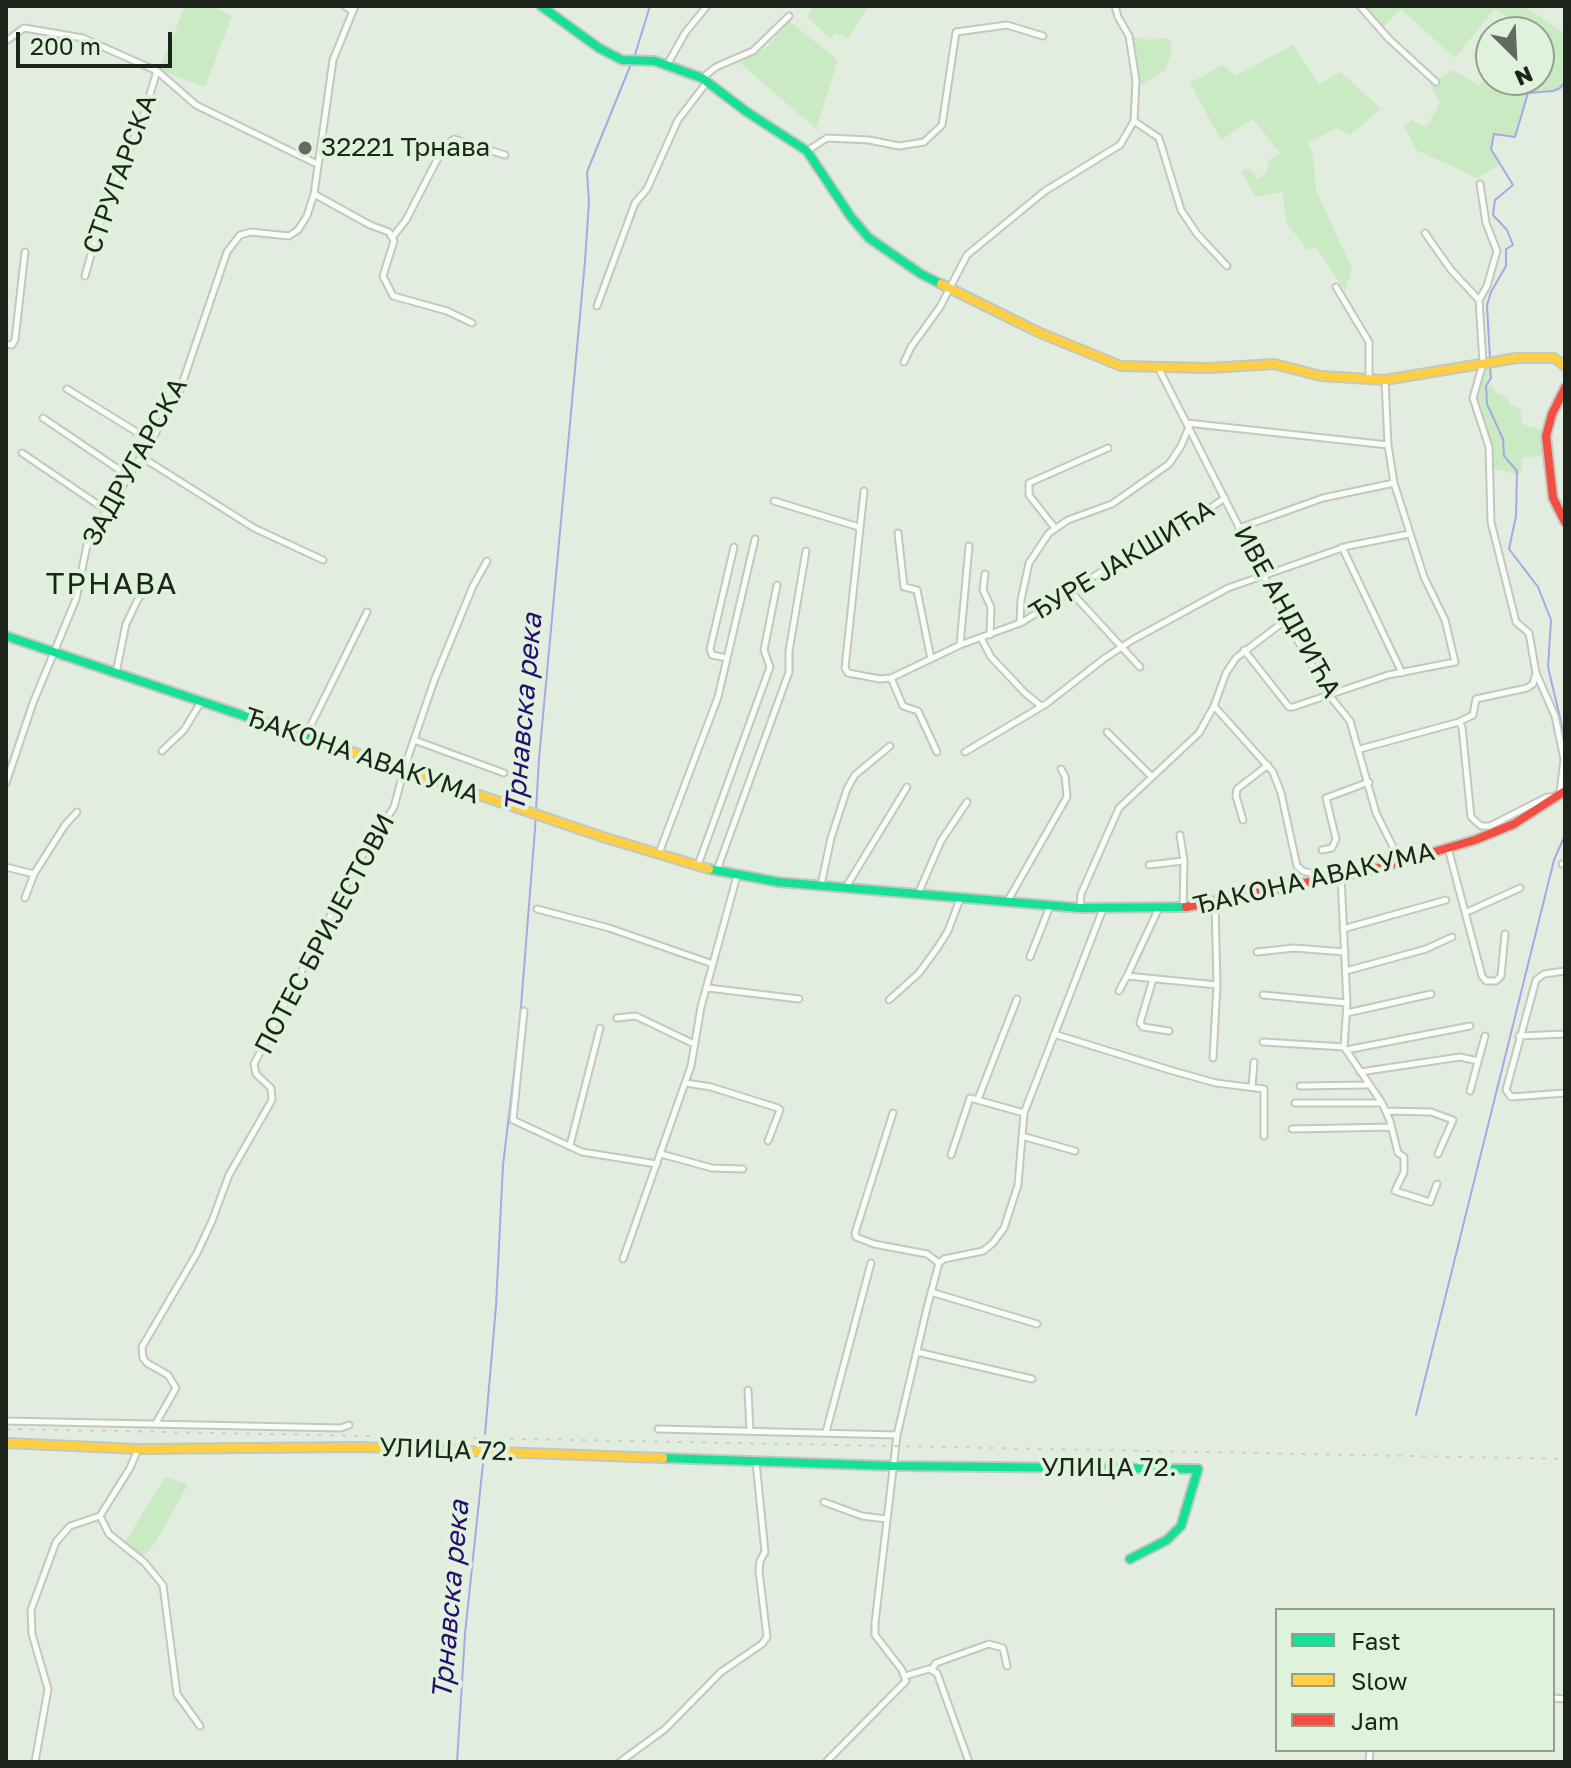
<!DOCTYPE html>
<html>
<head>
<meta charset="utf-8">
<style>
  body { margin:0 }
  #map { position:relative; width:1571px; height:1768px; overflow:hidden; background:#e2ede0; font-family:"Golos Text",sans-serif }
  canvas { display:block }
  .frame { position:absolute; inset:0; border:8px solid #1d241c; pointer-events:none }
  .legend { position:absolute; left:1275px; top:1608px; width:280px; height:144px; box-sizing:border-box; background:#dff2db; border:2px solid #91a08f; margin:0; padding:10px 14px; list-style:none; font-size:24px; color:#1d241c }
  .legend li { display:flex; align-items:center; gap:16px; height:40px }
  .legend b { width:40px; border:2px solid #91a08f }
  .north { position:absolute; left:1475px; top:16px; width:80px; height:80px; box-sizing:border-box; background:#dff2db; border:2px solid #91a08f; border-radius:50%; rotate:156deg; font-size:22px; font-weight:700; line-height:32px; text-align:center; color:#1d241c }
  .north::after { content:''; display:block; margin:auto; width:28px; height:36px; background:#626a61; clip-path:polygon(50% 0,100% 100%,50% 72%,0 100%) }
  .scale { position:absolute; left:16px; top:32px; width:156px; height:36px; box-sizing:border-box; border:4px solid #1d241c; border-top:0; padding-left:10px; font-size:24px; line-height:28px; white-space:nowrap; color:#1d241c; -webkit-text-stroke:6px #dff2db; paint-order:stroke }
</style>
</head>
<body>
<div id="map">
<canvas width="1571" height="1768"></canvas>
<div class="frame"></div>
<ul class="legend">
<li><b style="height:10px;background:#16e098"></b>Fast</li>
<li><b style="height:10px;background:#ffcf43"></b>Slow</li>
<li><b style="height:10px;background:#f24e42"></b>Jam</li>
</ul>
<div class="north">N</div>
<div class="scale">200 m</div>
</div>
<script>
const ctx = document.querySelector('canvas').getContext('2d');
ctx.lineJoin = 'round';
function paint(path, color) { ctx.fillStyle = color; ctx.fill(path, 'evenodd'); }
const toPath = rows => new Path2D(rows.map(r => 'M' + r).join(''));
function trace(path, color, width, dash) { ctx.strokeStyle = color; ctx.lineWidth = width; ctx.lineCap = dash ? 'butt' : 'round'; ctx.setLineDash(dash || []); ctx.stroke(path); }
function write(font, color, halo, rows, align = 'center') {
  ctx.font = font + ' "Golos Text",sans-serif'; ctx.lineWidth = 8; ctx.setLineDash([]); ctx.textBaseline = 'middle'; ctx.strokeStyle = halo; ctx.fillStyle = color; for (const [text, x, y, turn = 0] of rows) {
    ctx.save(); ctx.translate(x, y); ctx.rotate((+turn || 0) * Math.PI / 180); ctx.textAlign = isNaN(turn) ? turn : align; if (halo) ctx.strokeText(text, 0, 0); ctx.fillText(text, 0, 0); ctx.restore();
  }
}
const green = toPath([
  [185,6,210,6,232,16,205,87,159,70],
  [814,6,868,6,848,39,837,33,830,38,807,17],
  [1360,6,1524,6,1563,32,1565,30,1565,82,1560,88,1553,91,1528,94,1515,137,1494,134,1491,149,1499,165,1477,178,1416,150,1404,126,1413,119,1414,122,1426,127,1440,103,1429,82,1436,82,1452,70,1479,85,1491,73,1491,80,1539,80,1539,73,1554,46,1539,36,1539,32,1532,32,1494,9,1455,58,1401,9,1380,30],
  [789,21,838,60,816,129,740,63,768,46],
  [1129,36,1151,40,1166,38,1171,43,1171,54,1165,70,1142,85,1136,81],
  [1293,45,1319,84,1341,72,1381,109,1350,135,1337,128,1308,143,1313,156,1316,190,1352,269,1345,291,1316,247,1308,250,1286,223,1283,192,1256,197,1241,172,1250,168,1258,179,1266,172,1270,159,1280,153,1253,119,1221,140,1190,83,1223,65,1235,76],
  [1483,363,1490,366,1491,378,1486,386,1492,386,1494,392,1508,398,1510,405,1521,409,1522,424,1547,432,1546,455,1522,458,1522,470,1518,475,1490,468,1489,447,1473,398],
  [165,1477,188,1484,156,1542,144,1556,125,1542]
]);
const stream = toPath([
  [634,58,650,6],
  [1490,359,1487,305,1491,292,1506,266,1506,249,1513,245,1507,230,1493,215,1495,200,1513,185,1491,149,1494,134,1515,137,1528,93,1553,91,1560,88,1565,82],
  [1490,366,1491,378,1486,386,1487,404,1503,439,1504,456,1517,471,1516,516,1509,549,1538,587,1551,620,1548,667,1565,739],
  [536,810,539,759,585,261,589,202,587,172,631,64],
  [1416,1415,1554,860,1565,835],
  [485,1434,496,1306,503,1165,519,1032,536,816],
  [457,1762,465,1634,484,1454]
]);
const street = toPath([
  [345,6,352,11],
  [1360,6,1389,39,1436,82],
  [6,41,24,28,83,38,157,71,196,105,317,164],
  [667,65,685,33,707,6],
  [702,78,716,67,753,51,789,16],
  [1134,121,1159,138,1181,210,1197,234,1227,266],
  [807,151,827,138,869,140,899,146,924,142,942,125,956,32,1007,25,1043,36],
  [1480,184,1486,223,1497,251,1487,286,1479,300,1483,363,1473,398,1489,447,1491,522,1516,622,1529,633,1536,673,1555,716,1564,759,1560,793],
  [314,194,370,225,389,232,394,241,383,276,393,296,447,311,472,323],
  [1425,233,1451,270,1479,300],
  [392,238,406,220,439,156,451,141,454,139,505,155],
  [85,276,102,216,144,114,157,71],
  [1336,287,1369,342,1369,379],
  [597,306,635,203,647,189,678,120,707,82],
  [6,344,12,345,15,340,25,252],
  [904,362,911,347,940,307,967,255,1045,191,1120,145,1134,121,1136,81,1129,36,1118,17,1115,6],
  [1158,367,1286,620,1329,695,1350,721,1376,813,1400,861],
  [67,389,151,441],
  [43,418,127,475],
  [1187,423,1388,445],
  [22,453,106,510],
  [140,456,254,528,323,560],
  [864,491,845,668,848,673,880,679,891,678,960,645,1020,623,1021,600,1029,563,1049,533,1068,520,1112,504,1169,464,1181,446,1189,427],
  [774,501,859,527],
  [1054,527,1029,495,1029,483,1108,448],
  [1239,528,1323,498,1394,483],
  [898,533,904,587,917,590,931,659],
  [1342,547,1402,673],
  [985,574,983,590,991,607,990,635],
  [1071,592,1140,667],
  [1021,623,1132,552,1185,525,1225,498],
  [981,638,991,657,1025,693,1041,706],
  [960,645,969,546],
  [1244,650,1289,707,1293,707,1388,675,1455,662,1445,620,1424,577,1394,483,1388,445,1385,380],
  [727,658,712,655,710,649,734,547],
  [116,673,126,624,138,599,151,584],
  [891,678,903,706,918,711,937,752],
  [1214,706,1273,772,1281,793,1297,866,1303,871,1318,875,1323,879],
  [1459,722,1462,727,1471,817,1481,826,1490,826,1547,797,1553,797],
  [1107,732,1152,777],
  [305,737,367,612],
  [414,740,504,773],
  [1360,749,1459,722,1473,715,1476,699,1527,688,1533,684,1536,673],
  [162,751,184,730,201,702],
  [965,752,1046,704,1105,658,1134,639,1228,588,1348,546,1409,534],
  [6,783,33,703,76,599,88,540,151,441,180,390,227,252,240,235,251,232,289,236,298,230,307,216,314,194,333,60,355,6],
  [1243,820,1236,796,1237,789,1268,765],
  [1180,835,1184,861,1183,907],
  [1448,848,1482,976,1486,981,1496,981,1501,976,1505,934],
  [1322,850,1332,848,1336,839,1326,798,1369,782],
  [659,853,718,697,755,539],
  [1562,864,1565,864],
  [698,865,770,667,764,650,777,585],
  [1149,865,1183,861],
  [6,867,34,874],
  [717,870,789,672,789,651,806,551],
  [1341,876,1347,1003,1344,1047,1382,1103,1390,1121,1398,1153,1404,1157,1404,1172,1395,1191,1430,1202,1437,1184],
  [821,885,831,838,847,789,855,775,890,746],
  [846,887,907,787],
  [918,894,941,841,967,802],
  [25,898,34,874,65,825,77,812],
  [1007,902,1067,797,1065,776,1061,769],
  [1080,908,1081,894,1119,808,1199,733,1214,706,1226,673,1236,658,1286,620],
  [537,909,609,928,713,964],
  [1158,910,1127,976,1217,985],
  [1467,912,1520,888],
  [1343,929,1446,900],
  [1257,952,1294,948,1345,952],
  [1030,957,1050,906],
  [1346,971,1426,949,1452,937],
  [1565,971,1544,974,1536,980,1506,1090,1511,1097,1565,1093],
  [1153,979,1140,1023,1143,1027,1169,1031],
  [708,988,799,999],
  [1119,991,1127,976],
  [1263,995,1347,1003],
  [889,1000,919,973,938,947,948,931,960,899],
  [524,1011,513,1120,582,1152,657,1164],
  [1347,1013,1431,994],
  [617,1018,636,1016,694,1044],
  [1054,1034,1173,1071,1216,1083,1264,1089,1264,1136],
  [1519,1036,1565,1034],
  [1263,1042,1344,1047],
  [1346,1050,1470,1026],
  [1213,1058,1217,985,1215,903],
  [1360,1072,1460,1057,1478,1061],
  [686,1083,711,1087,778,1108,780,1110,768,1141],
  [1300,1086,1367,1085],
  [1252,1087,1254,1062],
  [1470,1091,1485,1036],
  [978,1099,1017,999],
  [1295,1103,1381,1103],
  [1386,1111,1431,1112,1453,1120,1438,1154],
  [893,1113,855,1233,856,1237,874,1244,927,1254,939,1263],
  [1292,1129,1391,1127],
  [1022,1136,1075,1151],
  [570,1145,600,1028],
  [661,1154,712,1168,743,1169],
  [951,1155,970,1098,1024,1113],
  [623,1259,691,1066,701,1007,737,876],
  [931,1292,1037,1324],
  [917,1352,1032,1379],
  [748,1390,750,1430],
  [6,1421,341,1428,349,1425],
  [156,1423,176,1388,168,1375,147,1363,143,1358,142,1347,197,1253,212,1221,229,1175,272,1100,271,1088,256,1074,254,1064,358,862,394,807,405,766,434,681,473,586,487,561],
  [658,1429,897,1435],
  [826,1432,871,1263],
  [824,1502,862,1516,886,1519],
  [100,1516,109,1534,144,1562,163,1585,177,1694,200,1726],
  [932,1669,936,1663,989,1644,1003,1648,1007,1666],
  [905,1676,929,1669,937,1673,969,1762],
  [1553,1698,1565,1699],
  [35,1762,48,1689,32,1634,31,1610,56,1542,70,1526,100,1516,130,1468,138,1449],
  [620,1762,665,1729,721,1672,762,1644,767,1637,759,1571,760,1561,765,1552,756,1462],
  [826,1762,906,1681,902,1670,875,1635,875,1623,897,1435,927,1308,939,1263,944,1259,983,1251,993,1243,1004,1228,1018,1185,1024,1113,1103,909],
  [1369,1762,1370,1750]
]);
const fast = toPath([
  [541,6,599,48,622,60,655,61,702,78,747,112,807,151,851,217,869,238,921,274,941,284],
  [6,636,352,752],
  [709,869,778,882,1080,908,1186,907],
  [663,1458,893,1466,1198,1469,1181,1526,1167,1540,1130,1559]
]);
const slow = toPath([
  [941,284,1038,332,1121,366,1209,368,1274,364,1321,376,1385,380,1517,358,1554,358,1565,366],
  [352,752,603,837,709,869],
  [6,1443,138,1449,361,1447,663,1458]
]);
const jam = toPath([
  [1565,388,1552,414,1546,436,1553,498,1565,522],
  [1186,907,1379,868,1475,840,1514,824,1565,791]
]);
const rail = toPath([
  [6,1429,1565,1459]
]);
const markers = [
  [305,148,8,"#626a61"]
];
const poiNames = [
  ["32221 Трнава",321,148]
];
const streetNames = [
  ["СТРУГАРСКА",120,174,-70],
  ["ЗАДРУГАРСКА",135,462,-61],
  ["ЂУРЕ ЈАКШИЋА",1122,561,-31],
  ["ИВЕ АНДРИЋА",1287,612,61],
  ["ЂАКОНА АВАКУМА",362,756,19],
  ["ЂАКОНА АВАКУМА",1314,879,-13],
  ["ПОТЕС БРИЈЕСТОВИ",325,934,-62],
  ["УЛИЦА 72.",447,1450,2],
  ["УЛИЦА 72.",1109,1468]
];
const waterNames = [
  ["Трнавска река",524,713,-85],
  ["Трнавска река",451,1600,-85]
];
const quarterNames = [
  ["ТРНАВА",112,584]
];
paint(green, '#caeac3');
trace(stream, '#a7a8e1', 2);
trace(street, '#c1c8bf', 9);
trace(fast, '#c1c8bf', 12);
trace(slow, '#c1c8bf', 12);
trace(jam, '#c1c8bf', 12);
trace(street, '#fbfcfa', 5);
trace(fast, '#16e098', 8);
trace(slow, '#ffcf43', 8);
trace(jam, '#f24e42', 8);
trace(rail, '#cbcecb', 2, [4, 8]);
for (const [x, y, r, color] of markers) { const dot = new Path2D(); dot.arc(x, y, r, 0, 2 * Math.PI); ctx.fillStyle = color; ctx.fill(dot); trace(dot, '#dff2db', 3); }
write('26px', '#1d241c', '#dff2db', poiNames, 'left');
write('26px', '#1d241c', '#dff2db', streetNames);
write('italic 28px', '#2a0b73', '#dff2db', waterNames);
ctx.letterSpacing = '2px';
write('30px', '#1d241c', '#dff2db', quarterNames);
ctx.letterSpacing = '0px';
</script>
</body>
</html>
